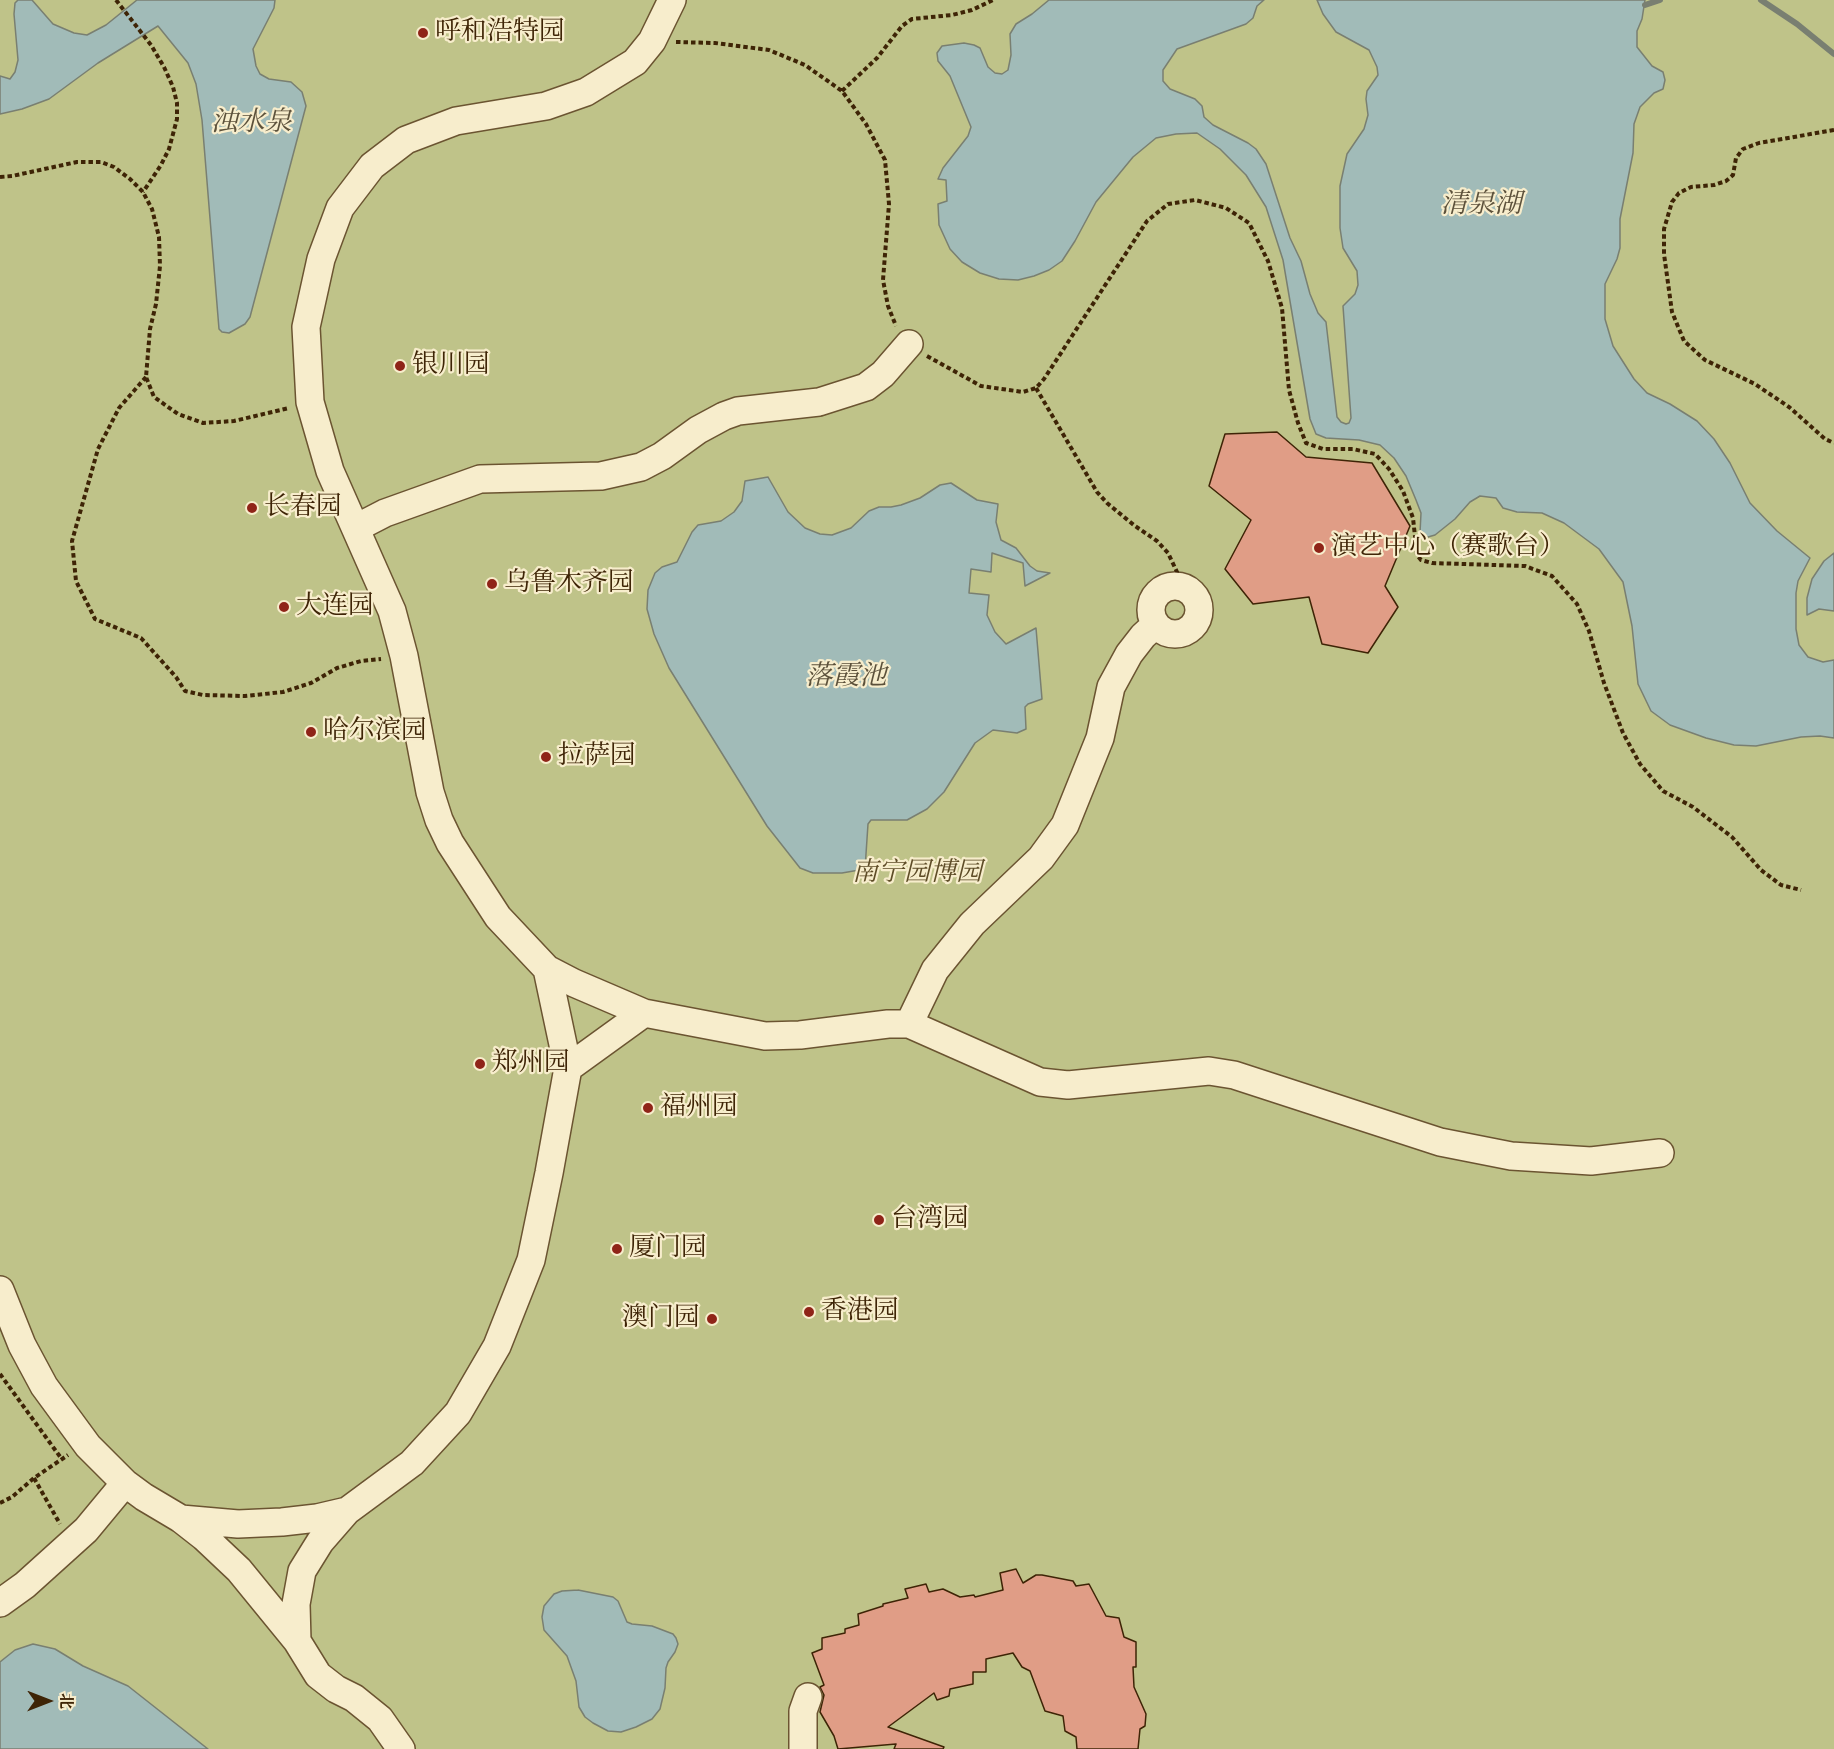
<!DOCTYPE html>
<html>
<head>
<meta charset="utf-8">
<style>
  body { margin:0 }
  #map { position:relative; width:1834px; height:1749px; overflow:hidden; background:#f3e3b1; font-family:"IM FELL Double Pica","Noto Serif SC",serif }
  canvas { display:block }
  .north { position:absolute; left:18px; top:1671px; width:60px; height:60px; -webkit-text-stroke:4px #f7edcc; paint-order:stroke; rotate:90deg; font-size:16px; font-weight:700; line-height:24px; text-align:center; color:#3e2406 }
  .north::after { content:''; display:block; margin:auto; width:21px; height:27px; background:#3e2406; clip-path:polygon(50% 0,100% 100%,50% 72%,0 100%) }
</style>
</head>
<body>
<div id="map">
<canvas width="1834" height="1749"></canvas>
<div class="north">北</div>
</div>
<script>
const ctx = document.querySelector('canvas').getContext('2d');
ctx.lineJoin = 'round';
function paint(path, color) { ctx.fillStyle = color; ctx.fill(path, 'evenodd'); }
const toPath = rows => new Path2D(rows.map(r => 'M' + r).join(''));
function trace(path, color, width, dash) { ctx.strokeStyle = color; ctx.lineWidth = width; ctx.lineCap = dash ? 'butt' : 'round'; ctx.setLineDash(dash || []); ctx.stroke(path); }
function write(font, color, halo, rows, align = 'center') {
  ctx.font = font + ' "IM FELL Double Pica","Noto Serif SC",serif'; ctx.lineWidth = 4.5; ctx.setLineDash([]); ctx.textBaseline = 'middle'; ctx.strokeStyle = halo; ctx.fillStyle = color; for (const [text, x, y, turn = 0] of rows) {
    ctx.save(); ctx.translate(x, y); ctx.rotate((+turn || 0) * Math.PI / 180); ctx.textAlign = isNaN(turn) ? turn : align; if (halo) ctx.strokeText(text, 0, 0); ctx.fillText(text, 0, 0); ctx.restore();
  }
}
const green = toPath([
  [0,0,1834,0,1834,1749,0,1749]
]);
const water = toPath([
  [18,0,32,0,53,24,74,33,87,35,106,25,137,0,275,0,274,8,253,49,256,66,260,74,269,79,291,82,302,92,306,106,250,317,245,324,229,333,222,332,219,329,202,120,196,84,188,63,158,26,98,63,49,99,22,109,0,114,0,76,10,79,15,72,18,60,14,14,15,3,18,0],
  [1049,0,1264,0,1257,6,1253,18,1246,24,1177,49,1163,70,1163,81,1170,89,1195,99,1202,106,1204,117,1213,125,1248,143,1256,149,1266,164,1290,238,1301,261,1310,294,1318,313,1326,322,1337,417,1341,422,1346,424,1349,423,1351,418,1343,306,1355,294,1358,285,1357,271,1343,248,1340,228,1340,186,1347,154,1364,129,1368,115,1366,99,1367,91,1378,75,1377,67,1369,50,1336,32,1323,14,1317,0,1645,0,1642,19,1637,31,1637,47,1652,66,1663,72,1665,80,1663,89,1654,93,1640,107,1634,124,1633,153,1620,219,1620,248,1617,259,1605,284,1605,319,1613,346,1634,379,1647,393,1670,404,1697,421,1714,439,1730,463,1750,503,1777,531,1810,558,1798,581,1796,593,1796,629,1799,645,1808,657,1823,662,1834,660,1834,738,1820,736,1801,737,1756,746,1734,745,1706,738,1670,725,1651,711,1638,684,1632,626,1623,582,1599,549,1564,523,1542,513,1517,512,1503,508,1496,498,1480,496,1470,502,1455,519,1435,535,1428,537,1423,536,1420,533,1421,513,1416,500,1406,476,1394,458,1380,445,1359,440,1326,438,1316,434,1310,419,1283,260,1266,207,1246,175,1220,149,1197,133,1176,134,1156,138,1133,157,1096,202,1075,241,1062,261,1049,270,1034,276,1018,280,999,279,980,273,962,262,950,249,939,225,938,204,947,201,946,180,938,179,943,168,968,136,971,127,950,76,938,61,937,53,942,46,964,43,974,45,980,48,988,67,995,73,1002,74,1008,70,1011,55,1010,34,1016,24,1032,14,1049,0],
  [768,477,788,512,805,528,820,534,832,535,851,528,869,511,879,507,891,507,901,505,920,498,940,485,951,483,977,500,998,504,996,522,1001,540,1016,548,1030,566,1037,571,1050,573,1025,586,1023,563,992,553,991,572,971,569,969,593,989,595,987,615,995,632,1006,644,1036,628,1042,699,1028,704,1025,707,1026,729,1017,733,993,730,975,743,944,792,927,809,907,820,871,820,868,824,865,869,842,873,813,873,800,868,767,826,669,668,654,634,647,609,648,590,655,573,662,567,677,562,692,532,698,525,721,521,734,512,742,501,745,481,768,477],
  [1834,553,1834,611,1819,609,1807,615,1807,598,1812,579,1824,561,1834,553],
  [578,1590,613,1597,618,1601,627,1622,632,1624,652,1626,673,1634,676,1638,678,1644,675,1652,668,1662,666,1668,665,1688,660,1709,652,1719,636,1727,621,1732,608,1731,593,1723,585,1717,579,1707,576,1681,567,1656,544,1630,542,1617,544,1606,554,1594,562,1591,578,1590],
  [33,1644,55,1649,83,1666,128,1686,208,1749,0,1749,0,1662,15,1650,33,1644]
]);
const stream = toPath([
  [1761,0,1797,24,1834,54],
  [1645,5,1660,0]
]);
const building = toPath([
  [1277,432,1306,457,1372,463,1410,526,1385,586,1398,607,1368,653,1322,644,1309,597,1253,604,1225,569,1251,520,1209,486,1225,434,1277,432],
  [1016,1569,1023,1583,1036,1575,1042,1575,1073,1581,1076,1586,1089,1584,1106,1616,1119,1618,1124,1637,1136,1642,1136,1667,1133,1667,1134,1687,1146,1714,1145,1726,1140,1729,1138,1749,1077,1749,1076,1737,1065,1731,1063,1716,1045,1711,1030,1671,1022,1667,1013,1653,986,1659,986,1672,973,1672,973,1684,950,1689,949,1696,937,1700,934,1693,888,1727,944,1747,943,1749,894,1749,896,1744,838,1749,834,1736,820,1712,824,1695,820,1687,824,1685,812,1653,822,1649,822,1638,845,1633,845,1629,859,1625,858,1614,883,1606,883,1604,908,1598,905,1589,926,1584,929,1592,943,1589,960,1597,974,1595,975,1597,1003,1590,1000,1573,1016,1569]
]);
const path = toPath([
  [116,0,151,45,164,67,173,87,177,103,177,119,169,149,161,165,143,192],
  [676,42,715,43,769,50,805,65,842,91,866,124,885,160,889,204,883,280,888,306,896,326],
  [842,91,877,58,902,26,912,19,952,15,972,10,993,0],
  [1834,130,1759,143,1743,149,1736,158,1733,175,1726,181,1714,185,1691,187,1679,193,1672,202,1664,229,1664,254,1672,312,1684,341,1705,360,1755,384,1789,407,1825,439,1834,443],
  [0,177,12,176,77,162,101,162,114,167,130,179,143,192,152,209,159,237,160,266,156,304,150,329,146,377,154,397,178,414,203,423,234,421,289,408],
  [927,356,981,386,1023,392,1036,388,1044,379,1147,221,1168,204,1195,200,1226,208,1249,223,1268,261,1282,308,1289,390,1298,423,1306,443,1323,449,1353,449,1375,454,1389,469,1403,491,1413,518,1417,555,1421,560,1432,563,1525,566,1552,576,1577,604,1589,631,1604,683,1623,733,1640,764,1663,791,1693,807,1732,837,1761,870,1781,885,1801,890],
  [146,377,119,408,98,449,72,541,76,581,95,619,141,638,176,677,185,691,203,695,245,696,283,692,311,683,337,668,361,661,381,659],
  [1036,388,1097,492,1107,503,1135,526,1157,541,1168,553,1177,572,1178,585],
  [0,1374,61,1458],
  [34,1478,60,1524],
  [0,1503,12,1497,34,1478,68,1455]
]);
const minor = toPath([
  [672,0,652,41,635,62,586,92,546,106,456,121,406,140,372,166,340,208,321,259,306,327,310,402,330,471,392,611,404,656,430,792,439,820,450,843,498,917,547,969,568,1068,644,1013,765,1036,800,1035,888,1024,909,1024,1040,1082,1068,1085,1209,1071,1234,1075,1440,1142,1511,1156,1591,1161,1660,1153],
  [356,528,385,513,480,479,601,476,641,467,662,456,698,430,724,416,738,411,819,402,866,387,883,374,909,344],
  '1151 610a24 24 0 1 1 48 0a24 24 0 1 1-48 0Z',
  [547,969,574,983,644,1013],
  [909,1024,935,970,972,924,1041,858,1065,825,1100,738,1111,687,1129,654,1143,636,1155,625],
  [0,1290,22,1345,44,1386,88,1446,125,1483,144,1497,181,1519,204,1537,239,1570,297,1641,318,1675,336,1689,354,1698,380,1719,401,1749],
  [181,1519,238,1524,282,1522,317,1518,347,1511],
  [0,1603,25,1585,86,1530,125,1483],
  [297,1641,296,1604,302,1571,320,1542,347,1511,412,1463,458,1413,497,1346,531,1260,549,1173,568,1068],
  [803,1749,803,1711,808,1697]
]);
const markers = [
  [423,33,6,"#8f2418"],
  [400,366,6,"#8f2418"],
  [252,508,6,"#8f2418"],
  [1319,548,6,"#8f2418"],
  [492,584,6,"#8f2418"],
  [284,607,6,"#8f2418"],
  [311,732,6,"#8f2418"],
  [546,757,6,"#8f2418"],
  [480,1064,6,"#8f2418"],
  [648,1108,6,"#8f2418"],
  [879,1220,6,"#8f2418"],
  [617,1249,6,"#8f2418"],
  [809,1312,6,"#8f2418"],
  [712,1319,6,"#8f2418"]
];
const poiNames = [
  ["呼和浩特园",435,33],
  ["银川园",412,366],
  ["长春园",264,508],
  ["演艺中心（赛歌台）",1331,548],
  ["乌鲁木齐园",504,584],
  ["大连园",296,607],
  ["哈尔滨园",323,732],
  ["拉萨园",558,757],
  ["郑州园",492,1064],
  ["福州园",660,1108],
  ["台湾园",891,1220],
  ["厦门园",629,1249],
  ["香港园",821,1312],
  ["澳门园",700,1319,"right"]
];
const parkNames = [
  ["南宁园博园",917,874]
];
const waterNames = [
  ["浊水泉",251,124],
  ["清泉湖",1481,206],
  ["落霞池",846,678]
];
paint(green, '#bfc389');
paint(water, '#a1bbb8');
trace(water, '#797f71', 1.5);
trace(stream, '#797f71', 6);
paint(building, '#e09d86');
trace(building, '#3e2406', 1.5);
trace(minor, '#6b5431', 30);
trace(path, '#3e2406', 4, [4.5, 3]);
trace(minor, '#f7edcc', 27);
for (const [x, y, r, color] of markers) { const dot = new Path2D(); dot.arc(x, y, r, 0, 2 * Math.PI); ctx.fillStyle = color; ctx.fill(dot); trace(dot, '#f7edcc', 2); }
write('26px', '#3e2406', '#f7edcc', poiNames, 'left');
write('italic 26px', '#5e4c27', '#f7edcc', parkNames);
write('italic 27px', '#5c513b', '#f7edcc', waterNames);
</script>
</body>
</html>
